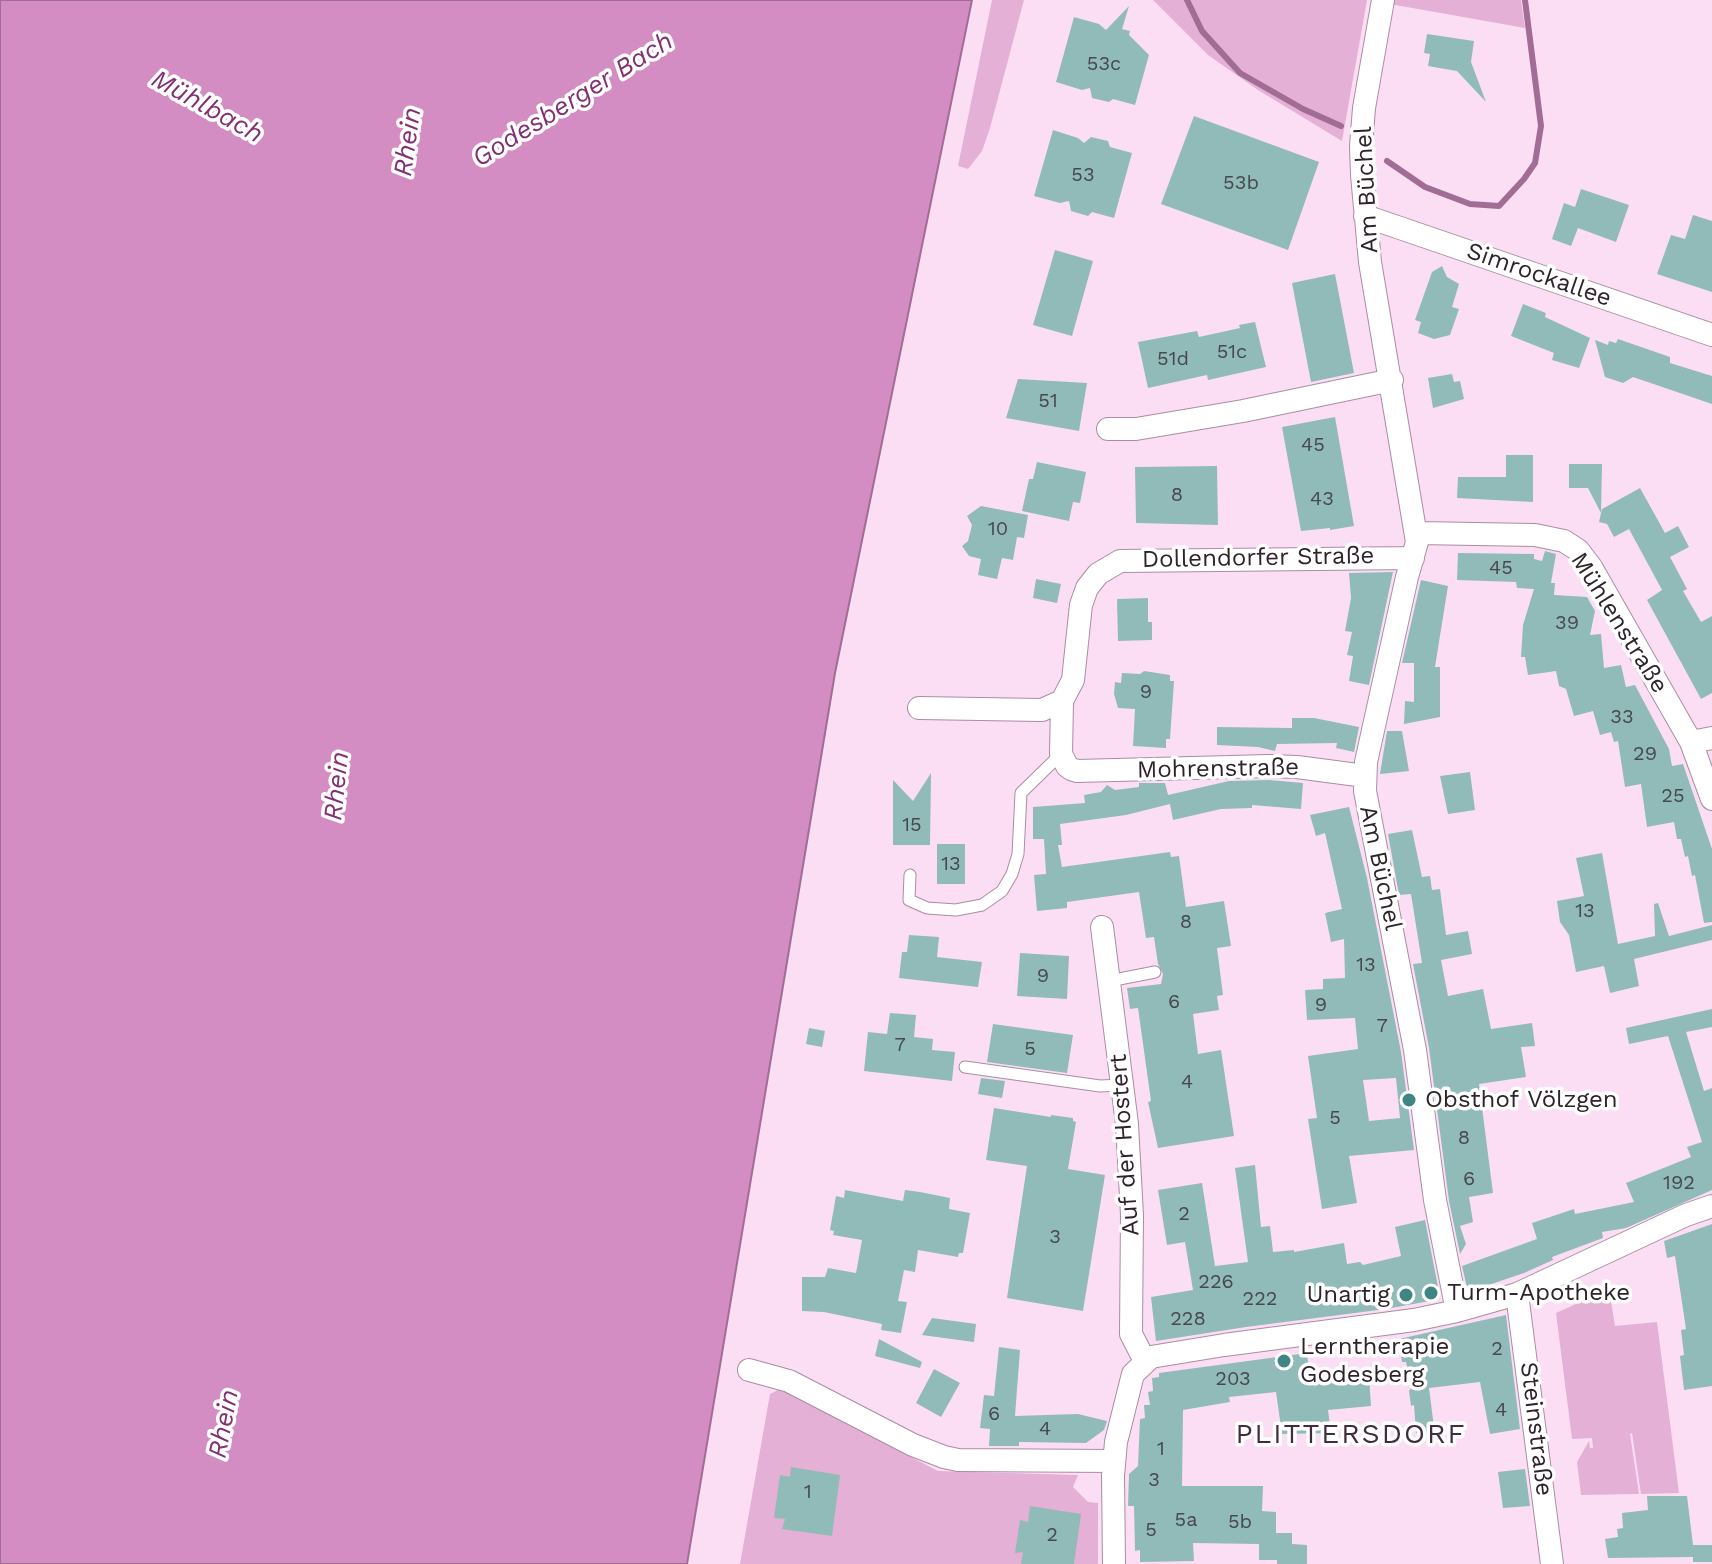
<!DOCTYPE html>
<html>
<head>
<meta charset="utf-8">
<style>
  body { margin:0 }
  canvas { display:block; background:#fcdef4 }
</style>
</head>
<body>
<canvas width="1712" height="1564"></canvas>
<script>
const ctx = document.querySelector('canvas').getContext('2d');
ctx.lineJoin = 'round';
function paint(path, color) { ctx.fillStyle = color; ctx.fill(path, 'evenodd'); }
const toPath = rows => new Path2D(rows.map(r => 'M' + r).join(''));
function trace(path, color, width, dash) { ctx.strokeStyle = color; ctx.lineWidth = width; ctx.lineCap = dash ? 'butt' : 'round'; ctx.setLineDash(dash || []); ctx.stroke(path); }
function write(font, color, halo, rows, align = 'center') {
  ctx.font = font + ' "Work Sans",sans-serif'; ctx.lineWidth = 7; ctx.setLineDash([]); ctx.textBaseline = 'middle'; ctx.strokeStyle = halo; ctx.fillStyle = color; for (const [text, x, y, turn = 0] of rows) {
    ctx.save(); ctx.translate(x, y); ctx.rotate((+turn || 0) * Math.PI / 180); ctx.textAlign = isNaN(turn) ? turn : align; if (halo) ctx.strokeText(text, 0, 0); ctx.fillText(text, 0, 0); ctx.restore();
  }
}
const green = toPath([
  [992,0,1024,0,990,128,982,151,968,169,958,166],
  [1153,0,1367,0,1342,141,1258,90,1208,55],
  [1385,0,1521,0,1525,28,1384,3],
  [1609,1289,1615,1326,1657,1322,1679,1493,1641,1494,1632,1433,1630,1434,1639,1494,1581,1495,1577,1462,1589,1441,1590,1448,1593,1448,1592,1438,1572,1439,1556,1313],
  [780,1389,938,1471,1078,1475,1073,1487,1088,1502,1098,1503,1098,1564,740,1564,770,1394]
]);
const water = toPath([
  [0,0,972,0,835,673,687,1564,0,1564,0,0]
]);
const stream = toPath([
  [1187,0,1202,31,1240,73,1303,109,1341,126],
  [1387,161,1425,187,1470,204,1499,206,1524,179,1535,163,1541,126,1525,0]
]);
const building = toPath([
  [1129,6,1122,29,1130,31,1129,35,1149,55,1135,105,1113,99,1109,102,1092,98,1090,88,1082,90,1056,82,1074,17,1099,24,1106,30],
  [1427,34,1474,41,1471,62,1486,102,1457,71,1428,66,1430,54,1424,53],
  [1194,116,1319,162,1288,250,1161,204],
  [1053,130,1078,138,1084,143,1091,137,1108,141,1110,147,1132,153,1114,218,1092,212,1088,216,1071,211,1069,201,1060,203,1034,196],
  [1581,189,1629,205,1616,242,1578,228,1571,246,1552,239,1564,203,1575,207],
  [1693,215,1712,221,1712,292,1657,274,1671,235,1685,239],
  [1055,250,1093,261,1072,336,1033,325],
  [1442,266,1447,277,1459,284,1452,307,1459,309,1450,335,1434,339,1418,333,1421,322,1415,320,1432,272],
  [1335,274,1354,373,1311,382,1292,283],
  [1523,304,1546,313,1545,317,1590,338,1579,368,1552,360,1554,353,1511,336],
  [1255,322,1266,367,1208,380,1207,375,1148,388,1138,342,1197,331,1199,337,1240,328,1239,325],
  [1618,339,1670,357,1670,363,1712,376,1712,404,1633,377,1623,383,1605,377,1595,340,1608,345,1609,341,1616,343],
  [1452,374,1454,382,1460,381,1464,399,1433,408,1428,378],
  [1018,379,1087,383,1079,431,1006,418],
  [1335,417,1354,526,1330,530,1330,528,1301,531,1282,427],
  [1506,455,1533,455,1533,502,1457,498,1458,477,1506,477],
  [1037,462,1086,472,1080,503,1073,502,1069,521,1022,511,1029,479,1033,479],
  [1569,464,1602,464,1601,513,1588,488,1569,488],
  [1217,466,1218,525,1136,523,1135,467],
  [1640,488,1665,533,1678,526,1689,547,1670,557,1687,589,1683,591,1701,622,1712,616,1712,693,1701,699,1647,600,1662,590,1629,529,1614,537,1607,524,1599,522,1602,509],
  [981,506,1028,515,1024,538,1017,537,1013,560,1002,558,997,579,978,575,981,559,969,556,962,546,968,541,972,525,967,516],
  [1545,551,1556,554,1551,583,1555,583,1554,595,1587,597,1595,611,1590,635,1601,634,1604,668,1621,665,1626,687,1635,685,1669,749,1672,766,1683,764,1712,849,1712,922,1704,923,1695,875,1692,876,1688,856,1685,857,1681,839,1677,839,1674,822,1647,827,1641,784,1625,787,1618,741,1614,742,1611,732,1600,735,1593,711,1574,716,1566,689,1559,686,1556,671,1528,675,1525,657,1521,657,1523,625,1534,589,1517,588,1516,582,1457,580,1458,553,1534,554,1534,559,1542,561],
  [1393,572,1369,685,1349,681,1353,656,1347,655,1352,632,1345,631,1351,598,1349,573],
  [1036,579,1061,584,1057,603,1033,598],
  [1421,580,1448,586,1435,667,1440,667,1440,717,1404,724,1405,701,1414,702,1414,663,1402,663],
  [1148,598,1148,622,1152,622,1152,640,1118,641,1117,599],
  [1144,671,1170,675,1170,681,1174,681,1170,739,1166,739,1166,748,1133,746,1135,709,1118,708,1114,694,1115,682,1121,683,1122,673,1140,674],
  [1292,718,1314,718,1359,727,1354,752,1336,748,1337,743,1277,744,1275,751,1258,747,1217,745,1217,727,1292,728],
  [1387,731,1402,731,1409,771,1380,774],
  [1470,772,1475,810,1448,814,1440,776],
  [931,773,930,845,893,845,893,780,913,801],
  [1269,780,1303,783,1301,809,1252,805,1252,808,1221,809,1173,820,1170,804,1126,815,1060,824,1062,845,1058,845,1062,867,1170,852,1171,857,1179,856,1186,907,1224,901,1231,946,1217,948,1223,995,1217,996,1219,1010,1193,1014,1198,1054,1221,1050,1234,1136,1158,1148,1148,1102,1151,1101,1138,1008,1130,1009,1127,988,1161,984,1163,974,1158,964,1154,937,1146,938,1139,892,1067,902,1067,908,1037,911,1034,875,1046,874,1044,839,1033,839,1033,807,1085,803,1084,795,1101,792,1107,785,1115,790,1139,787,1139,783,1165,783,1168,795,1229,781],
  [1349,807,1367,878,1401,1052,1414,1150,1349,1156,1357,1203,1322,1209,1308,1119,1317,1118,1308,1056,1358,1049,1355,1018,1307,1020,1305,990,1323,989,1323,979,1345,978,1344,939,1331,942,1325,913,1342,909,1325,833,1316,836,1310,815],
  [1396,1078,1400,1118,1369,1121,1363,1080],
  [1412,830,1422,877,1430,876,1432,890,1440,889,1446,935,1468,931,1472,954,1441,960,1448,996,1483,989,1491,1029,1532,1023,1535,1046,1521,1047,1526,1077,1479,1084,1493,1193,1469,1197,1473,1222,1460,1226,1466,1244,1460,1254,1449,1201,1429,1048,1413,964,1422,963,1411,894,1399,895,1388,834],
  [937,844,965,844,965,884,937,884],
  [1602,853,1618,944,1655,936,1654,904,1658,903,1669,936,1712,925,1712,940,1634,959,1639,986,1610,993,1604,966,1576,972,1569,935,1560,922,1557,901,1584,896,1576,858],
  [909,935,939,937,937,957,982,962,978,987,899,978,902,952,907,952],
  [1020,953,1069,956,1067,999,1017,996],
  [1712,1009,1712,1027,1686,1032,1704,1091,1712,1088,1712,1190,1626,1228,1602,1232,1603,1238,1552,1257,1553,1260,1524,1273,1468,1292,1462,1266,1537,1239,1532,1223,1574,1209,1575,1214,1634,1202,1626,1183,1691,1157,1687,1147,1702,1142,1668,1036,1629,1044,1626,1028],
  [890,1013,916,1015,914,1037,933,1039,932,1050,955,1052,952,1081,864,1071,868,1032,887,1034],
  [993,1024,1073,1035,1067,1073,987,1062],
  [809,1028,825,1031,822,1047,806,1044],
  [981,1078,1005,1081,1002,1098,978,1094],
  [994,1108,1051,1117,1051,1115,1073,1118,1073,1121,1076,1122,1068,1169,1105,1175,1083,1311,1007,1298,1027,1166,986,1160],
  [1255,1165,1261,1227,1270,1226,1273,1252,1294,1250,1294,1252,1344,1243,1347,1264,1360,1262,1363,1265,1401,1256,1395,1227,1425,1220,1439,1292,1435,1300,1386,1309,1246,1327,1156,1341,1151,1297,1193,1290,1185,1242,1167,1245,1158,1190,1202,1183,1215,1266,1248,1262,1235,1168],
  [845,1190,903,1201,905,1190,920,1192,950,1198,949,1209,970,1213,963,1253,959,1253,958,1257,918,1250,915,1272,904,1270,898,1301,907,1302,901,1333,881,1330,882,1324,824,1312,802,1311,802,1277,825,1277,828,1268,856,1273,862,1240,833,1235,834,1231,830,1230,836,1196,844,1198],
  [1712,1224,1712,1386,1684,1390,1680,1356,1684,1355,1681,1330,1686,1329,1675,1256,1667,1258,1664,1241],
  [1506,1315,1520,1429,1490,1434,1480,1382,1429,1388,1435,1435,1416,1433,1414,1405,1411,1406,1409,1391,1412,1387,1406,1362,1402,1362,1399,1339],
  [932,1318,976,1324,974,1342,922,1335],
  [879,1339,922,1362,920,1368,875,1356],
  [999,1347,1020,1350,1015,1416,1078,1414,1107,1421,1104,1430,1086,1443,1019,1442,1019,1446,989,1446,990,1429,980,1428,984,1395,994,1396],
  [1307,1353,1310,1380,1369,1376,1371,1406,1328,1410,1331,1433,1282,1434,1276,1392,1229,1397,1230,1402,1183,1410,1182,1486,1263,1486,1262,1511,1276,1512,1276,1533,1292,1533,1292,1544,1307,1545,1307,1564,1277,1564,1277,1560,1259,1560,1259,1544,1193,1543,1194,1561,1140,1562,1140,1550,1135,1551,1134,1506,1128,1506,1129,1474,1138,1466,1140,1419,1145,1418,1144,1405,1150,1405,1148,1392,1153,1391,1152,1378,1159,1377,1159,1373],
  [934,1369,960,1383,941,1417,916,1403],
  [791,1467,840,1475,832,1536,782,1529,785,1519,774,1518,780,1475,790,1477],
  [1525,1469,1530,1506,1503,1508,1498,1472],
  [1647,1496,1687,1496,1693,1545,1712,1545,1712,1562,1693,1562,1693,1557,1608,1558,1605,1539,1618,1537,1617,1529,1623,1528,1622,1513,1648,1510],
  [1030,1506,1081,1514,1074,1564,1021,1564,1023,1552,1015,1553,1020,1520,1028,1522]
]);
const service = toPath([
  [910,875,909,900,927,908,956,910,982,905,1002,891,1012,874,1018,854,1021,793,1061,754],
  [1109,981,1155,972],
  [965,1067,1100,1086,1123,1085]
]);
const minor = toPath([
  [1383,0,1364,108,1361,146,1362,175,1370,262,1417,542,1407,577,1366,762,1365,791,1415,1050,1435,1200,1457,1311],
  [1365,216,1712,335],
  [1108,429,1136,429,1243,411,1392,380],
  [1417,533,1535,535,1564,541,1578,550,1591,567,1691,742,1712,799],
  [919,708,1042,710,1062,701],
  [1691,742,1712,738],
  [1365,776,1297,767,1269,766,1077,771,1071,769,1067,766,1061,754,1062,701,1073,680,1081,605,1087,588,1098,574,1120,561,1413,558],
  [1102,927,1127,1124,1132,1215,1131,1334,1145,1361],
  [1517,1294,1552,1564],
  [749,1370,789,1381,913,1445,944,1457,958,1460,1113,1461],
  [1114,1564,1113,1476,1116,1442,1133,1374,1151,1357,1224,1345,1414,1320,1457,1311,1517,1294,1686,1215,1712,1206]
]);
const markers = [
  [1409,1100,8,"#3e8583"],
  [1431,1293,8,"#3e8583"],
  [1406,1295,8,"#3e8583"],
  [1284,1361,8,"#3e8583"]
];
const numberNames = [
  ["53c",1104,64],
  ["53",1083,175],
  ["53b",1241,183],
  ["51c",1232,352],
  ["51d",1173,359],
  ["51",1048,401],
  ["45",1313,445],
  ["8",1177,495],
  ["43",1322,499],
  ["10",998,529],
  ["45",1501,568],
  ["39",1567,623],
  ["9",1146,692],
  ["33",1622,717],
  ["29",1645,754],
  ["25",1673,796],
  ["15",912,825],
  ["13",951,864],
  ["13",1585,911],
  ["8",1186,922],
  ["13",1366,965],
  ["9",1043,976],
  ["6",1174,1002],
  ["9",1321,1005],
  ["7",1382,1026],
  ["7",900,1045],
  ["5",1030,1049],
  ["4",1187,1082],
  ["5",1335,1118],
  ["8",1464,1138],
  ["6",1469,1179],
  ["192",1679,1183],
  ["2",1184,1214],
  ["3",1055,1237],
  ["226",1216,1282],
  ["222",1260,1299],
  ["228",1188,1319],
  ["2",1497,1349],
  ["203",1233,1379],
  ["4",1501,1410],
  ["6",994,1414],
  ["4",1045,1429],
  ["1",1161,1449],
  ["3",1154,1480],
  ["1",808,1492],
  ["5a",1186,1520],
  ["5b",1240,1522],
  ["5",1151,1530],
  ["2",1052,1535]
];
const streetNames = [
  ["Am Büchel",1367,190,-93],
  ["Simrockallee",1539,275,19],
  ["Dollendorfer Straße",1258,558,-1],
  ["Mühlenstraße",1619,623,58],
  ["Mohrenstraße",1218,769,-1],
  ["Am Büchel",1380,868,78],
  ["Auf der Hostert",1125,1145,-94],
  ["Steinstraße",1536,1429,83]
];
const poiNames = [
  ["Obsthof Völzgen",1425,1100],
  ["Turm-Apotheke",1447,1293],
  ["Unartig",1390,1295,"right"],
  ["Lerntherapie",1300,1347],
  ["Godesberg",1300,1375]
];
const waterNames = [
  ["Godesberger Bach",573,100,-32],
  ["Mühlbach",207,107,29],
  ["Rhein",408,142,-82],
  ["Rhein",337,786,-84],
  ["Rhein",224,1424,-79]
];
const quarterNames = [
  ["PLITTERSDORF",1351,1435]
];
paint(green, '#e4b0d6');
paint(water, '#d48dc2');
trace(water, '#a26d95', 2);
trace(stream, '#a26d95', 6);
paint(building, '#91bbb9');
trace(service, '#a98da1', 13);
trace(minor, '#a98da1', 24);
trace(service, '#fff', 11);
trace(minor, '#fff', 22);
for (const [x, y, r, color] of markers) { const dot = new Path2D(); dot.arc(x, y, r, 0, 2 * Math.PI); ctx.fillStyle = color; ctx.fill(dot); trace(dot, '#fff', 3); }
write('20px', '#47494e', null, numberNames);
write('24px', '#2e232b', '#fff', streetNames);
write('24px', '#2e232b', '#fff', poiNames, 'left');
write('italic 26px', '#823072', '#fff', waterNames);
ctx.letterSpacing = '2px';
write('28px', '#432b3d', '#fff', quarterNames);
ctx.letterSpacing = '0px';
</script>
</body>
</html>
